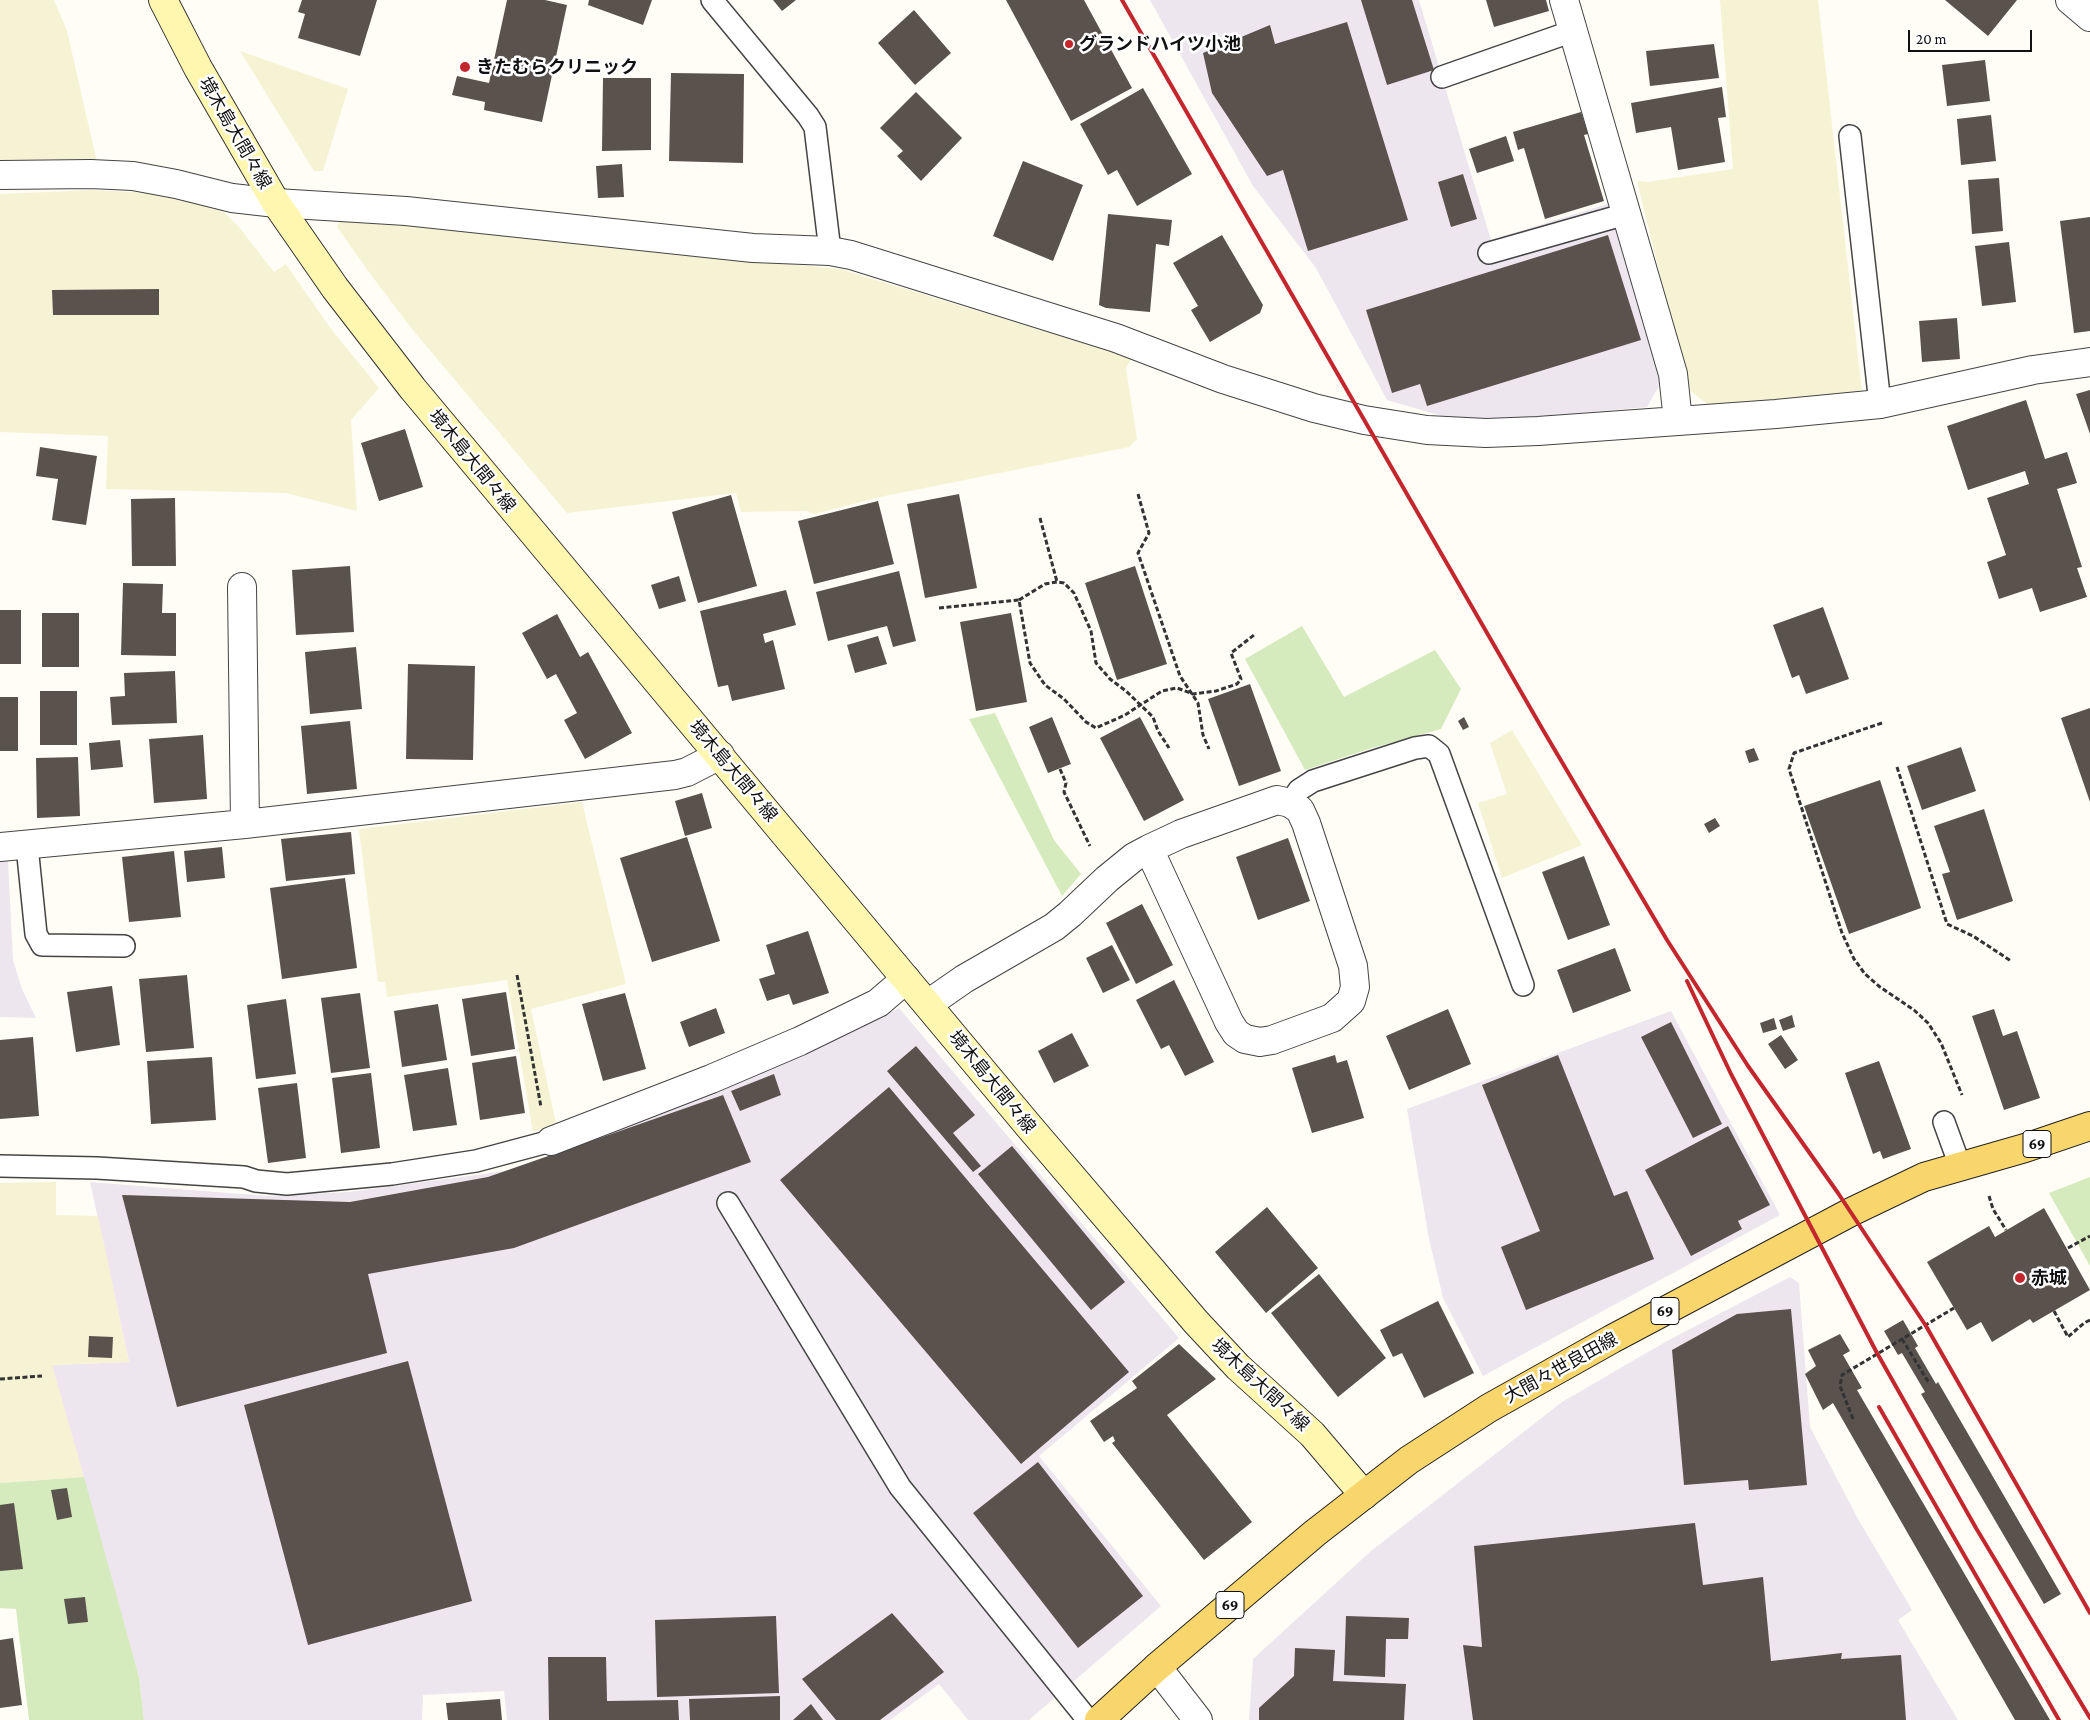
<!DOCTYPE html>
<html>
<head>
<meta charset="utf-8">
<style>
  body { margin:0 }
  #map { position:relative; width:2090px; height:1720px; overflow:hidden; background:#fffdf5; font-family:"Crimson Pro",serif }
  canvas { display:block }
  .scale { position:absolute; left:1908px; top:30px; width:124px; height:22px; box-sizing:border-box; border:2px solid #111; border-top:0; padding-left:6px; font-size:15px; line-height:18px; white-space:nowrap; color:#111; -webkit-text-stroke:4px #fff; paint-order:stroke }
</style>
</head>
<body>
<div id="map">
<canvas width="2090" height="1720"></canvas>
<div class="scale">20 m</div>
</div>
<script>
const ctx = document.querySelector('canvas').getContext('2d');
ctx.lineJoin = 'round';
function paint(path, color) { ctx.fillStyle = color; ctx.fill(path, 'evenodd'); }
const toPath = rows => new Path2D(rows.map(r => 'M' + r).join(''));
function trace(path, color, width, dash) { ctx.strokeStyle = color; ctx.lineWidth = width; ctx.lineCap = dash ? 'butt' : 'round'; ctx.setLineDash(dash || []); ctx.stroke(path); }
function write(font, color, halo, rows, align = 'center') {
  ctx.font = font + ' "Crimson Pro","Noto Sans JP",serif'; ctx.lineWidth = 5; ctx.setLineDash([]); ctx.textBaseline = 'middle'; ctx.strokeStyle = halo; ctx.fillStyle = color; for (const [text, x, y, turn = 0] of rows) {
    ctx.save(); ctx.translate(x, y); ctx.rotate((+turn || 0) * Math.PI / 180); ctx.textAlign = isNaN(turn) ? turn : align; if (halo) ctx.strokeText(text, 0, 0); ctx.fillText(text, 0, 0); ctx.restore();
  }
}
const industrial = toPath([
  [1150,0,1419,0,1491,240,1610,203,1661,383,1647,407,1505,420,1442,416,1387,400,1316,268,1253,186],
  [8,861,13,960,22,989,36,1018,0,1017,0,862],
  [899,1008,1179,1338,1039,1456,1161,1606,1029,1720,968,1720,939,1684,890,1720,507,1720,504,1691,423,1695,422,1720,144,1720,139,1677,51,1365,129,1362,90,1182,267,1196,349,1192,513,1170,809,1053],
  [1671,1011,1780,1215,1483,1376,1443,1298,1429,1239,1407,1109],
  [1790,1277,1799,1283,1810,1427,1858,1519,1912,1610,1898,1620,1958,1720,1249,1720,1253,1659,1371,1551,1562,1402,1667,1341]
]);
const farmland = toPath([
  [0,0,54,0,67,31,97,162,0,161],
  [1720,0,1818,0,1862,392,1710,406,1688,389,1637,181,1647,182,1733,169],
  [240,51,348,89,323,171,314,171],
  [94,190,148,193,188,199,224,212,239,227,274,272,286,264,328,325,379,388,351,420,357,511,286,493,106,489,108,436,0,432,0,194],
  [340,219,840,269,1132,358,1126,368,1137,439,1129,447,880,497,814,514,806,511,741,512,736,493,567,513,412,329,371,275,337,227],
  [1512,730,1582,845,1502,878,1478,803,1507,794,1490,743],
  [582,802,626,984,531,1009,556,1123,533,1132,507,980,387,997,385,982,378,982,359,829],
  [56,1182,56,1215,98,1216,129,1362,52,1365,84,1477,0,1483,0,1183]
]);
const green = toPath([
  [1302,626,1344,697,1435,650,1461,689,1441,729,1372,748,1305,770,1245,659],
  [995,713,1054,840,1081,874,1062,896,969,719],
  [2090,1177,2090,1266,2049,1193],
  [84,1477,139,1677,144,1720,29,1720,16,1609,0,1608,0,1483]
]);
const building = toPath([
  [302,0,377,0,360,56,298,38,305,14,298,12],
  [507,0,545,0,567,5,542,122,484,110,485,102,452,95,457,76,489,83],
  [589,0,652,0,643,25,588,5],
  [773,0,796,0,782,11],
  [1006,0,1084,0,1132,88,1071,121],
  [1361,0,1412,0,1434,70,1387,85],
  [1486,0,1546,0,1549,11,1494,27],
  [1945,0,2017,0,1988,36],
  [914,10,951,53,915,85,878,43],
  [1347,22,1408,220,1308,251,1283,170,1267,176,1212,93,1203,53,1270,25,1275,44],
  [1714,44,1719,78,1650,86,1646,51],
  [1985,60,1990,101,1947,106,1942,65],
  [671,73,744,74,743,163,669,161],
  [603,78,651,78,651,150,602,151],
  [1722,87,1726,117,1718,118,1725,162,1678,170,1671,127,1636,133,1631,103],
  [1143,88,1192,174,1137,206,1117,170,1108,175,1080,124],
  [916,92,962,138,921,181,897,156,903,151,880,128],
  [1581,112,1588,134,1584,135,1604,201,1545,219,1524,148,1518,150,1513,132],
  [1991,115,1996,161,1961,165,1957,119],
  [1506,136,1514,161,1477,173,1469,149],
  [1023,161,1083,185,1053,261,993,236],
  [622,164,624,197,598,198,596,166],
  [1463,174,1477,219,1451,227,1438,182],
  [1999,178,2003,231,1972,234,1968,180],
  [1108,214,1172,220,1169,246,1156,244,1150,312,1106,308,1099,305],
  [2090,217,2090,331,2074,333,2060,221],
  [1222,235,1263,305,1260,313,1210,342,1191,310,1198,306,1173,263],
  [1608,235,1641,340,1427,406,1420,384,1392,393,1366,310],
  [2009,242,2016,302,1982,306,1975,246],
  [159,289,159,315,53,315,52,290],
  [1957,318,1960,359,1922,362,1919,321],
  [2090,390,2090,434,2076,394],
  [2026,400,2045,459,2067,452,2077,483,2057,489,2082,567,2077,568,2087,597,2040,612,2032,588,1999,599,1987,562,2006,555,1987,498,2029,484,2025,471,1968,490,1947,426],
  [405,429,423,487,379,501,361,443],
  [40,447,97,456,86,525,52,520,58,479,36,476],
  [959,494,977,588,925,598,907,504],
  [731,495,757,586,698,603,672,512],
  [175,498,176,566,132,566,131,499],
  [878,501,894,564,814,584,798,521],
  [350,566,354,632,296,635,292,570],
  [1135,566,1167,664,1117,680,1085,583],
  [899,571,916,641,893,647,887,626,828,641,816,592],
  [679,576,686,601,659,609,651,585],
  [123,583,163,584,162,613,176,613,176,656,121,655],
  [786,590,796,625,763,634,765,643,773,640,785,689,732,701,728,685,718,687,700,611],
  [1823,607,1849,679,1806,694,1799,675,1792,678,1773,625],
  [0,610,21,610,21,664,0,664],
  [42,613,79,613,79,667,42,667],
  [1011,613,1027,702,976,711,960,622],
  [557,614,580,657,588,652,632,733,585,759,564,720,577,713,556,674,547,679,522,633],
  [878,636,887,664,855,673,847,645],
  [356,647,362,709,310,714,305,652],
  [408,664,475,666,473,760,406,759],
  [175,671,177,723,112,725,110,697,125,696,124,673],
  [1250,684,1281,771,1239,786,1208,699],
  [40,691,77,691,77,745,40,745],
  [0,697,18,697,18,751,0,751],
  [2090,708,2090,802,2061,718],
  [1052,717,1071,764,1048,773,1029,727],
  [1140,717,1184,800,1144,821,1100,738],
  [1464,717,1469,727,1463,730,1458,721],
  [350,721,357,789,307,794,301,726],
  [203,735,207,799,154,803,149,739],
  [120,740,123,767,91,770,89,743],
  [1961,747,1976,791,1922,810,1907,766],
  [1754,748,1759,760,1749,763,1745,751],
  [78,757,80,816,37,818,36,758],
  [1880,780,1921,908,1849,934,1804,806],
  [702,793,712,828,685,836,675,801],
  [1984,809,2013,901,1957,920,1942,874,1950,872,1934,826],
  [1715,818,1720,826,1709,833,1704,824],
  [351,832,355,874,286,881,281,839],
  [687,837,720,941,652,962,620,858],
  [1288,838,1310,901,1258,920,1236,857],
  [222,847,225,878,187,882,184,851],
  [174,851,181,917,129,922,122,857],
  [1584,856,1610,925,1568,940,1542,872],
  [345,878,357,968,282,979,270,888],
  [1142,904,1173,965,1136,984,1106,923],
  [808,931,829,993,793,1005,789,994,767,1001,759,979,775,974,766,945],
  [1112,945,1130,980,1103,993,1086,958],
  [1615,948,1631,991,1573,1013,1557,970],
  [187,975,194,1048,146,1052,139,979],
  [1174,980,1214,1062,1185,1076,1169,1045,1161,1049,1136,1000],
  [112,986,120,1045,76,1052,67,992],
  [506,992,515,1049,471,1056,462,999],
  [360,993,370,1068,331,1073,321,998],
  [625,993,646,1069,603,1081,582,1004],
  [286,999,296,1074,256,1079,247,1005],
  [438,1004,447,1060,402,1067,394,1011],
  [716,1008,725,1033,689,1047,680,1022],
  [1448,1009,1471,1064,1409,1090,1386,1036],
  [1994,1009,2003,1036,2017,1031,2040,1098,2004,1110,1972,1016],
  [1792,1015,1795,1027,1783,1031,1779,1020],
  [1774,1018,1777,1029,1763,1033,1760,1023],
  [1671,1022,1722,1124,1693,1138,1641,1037],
  [1072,1033,1089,1066,1054,1083,1038,1051],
  [1781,1035,1798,1060,1785,1069,1768,1044],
  [33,1037,39,1116,0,1119,0,1040],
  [916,1046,975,1115,953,1133,981,1166,973,1172,887,1071],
  [1335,1055,1337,1063,1347,1060,1364,1118,1312,1133,1292,1068],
  [1558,1055,1614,1196,1627,1191,1654,1259,1526,1310,1501,1247,1540,1231,1482,1085],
  [516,1056,525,1113,480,1120,472,1063],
  [212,1057,216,1120,151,1124,147,1061],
  [1879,1061,1911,1149,1883,1159,1880,1151,1873,1154,1845,1073],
  [448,1068,457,1125,413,1131,404,1075],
  [371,1073,380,1148,341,1153,332,1078],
  [774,1074,781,1095,740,1111,731,1091],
  [297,1083,306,1158,268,1163,258,1088],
  [889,1087,1129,1372,1021,1464,780,1180],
  [723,1095,751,1162,514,1248,368,1274,387,1353,177,1407,122,1195,350,1202,488,1177],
  [1728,1126,1770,1205,1738,1221,1742,1229,1691,1256,1645,1170],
  [1012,1146,1125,1282,1091,1310,978,1174],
  [1267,1207,1318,1268,1266,1313,1215,1252],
  [2044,1208,2090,1290,2033,1323,2030,1319,1992,1342,1981,1322,1967,1330,1927,1262,1989,1226,1995,1237],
  [1319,1274,1386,1358,1338,1397,1271,1313],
  [1438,1301,1474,1373,1424,1398,1402,1353,1393,1357,1380,1330],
  [1791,1309,1807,1485,1749,1490,1748,1480,1684,1485,1672,1350,1737,1314],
  [1903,1320,1918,1346,1915,1348,1936,1384,1938,1382,2061,1594,2044,1604,1921,1394,1925,1392,1902,1353,1898,1355,1884,1331],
  [1840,1334,1850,1351,1843,1355,1862,1388,1857,1390,2050,1720,2015,1720,1833,1403,1823,1410,1805,1374,1816,1366,1808,1350],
  [89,1336,113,1337,112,1358,88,1357],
  [1179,1344,1216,1379,1167,1415,1252,1522,1204,1560,1112,1443,1115,1441,1113,1436,1104,1442,1090,1421,1137,1388,1132,1381],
  [408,1361,472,1601,308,1645,244,1405],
  [1038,1462,1143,1596,1078,1648,973,1513],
  [67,1488,72,1517,57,1520,51,1490],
  [14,1503,23,1569,0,1571,0,1505],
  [1695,1523,1703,1585,1763,1577,1771,1661,1842,1653,1841,1659,1901,1655,1906,1720,1473,1720,1463,1645,1482,1647,1474,1546],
  [85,1597,88,1622,68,1624,64,1599],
  [892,1613,944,1672,880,1720,836,1720,802,1679],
  [776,1616,779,1693,657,1697,655,1620],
  [1346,1616,1409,1618,1408,1639,1386,1639,1385,1677,1344,1675],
  [13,1638,22,1705,0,1708,0,1640],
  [1295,1648,1335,1650,1333,1681,1406,1684,1404,1720,1259,1720,1259,1708,1294,1676],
  [548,1657,606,1657,607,1701,678,1700,679,1720,549,1720],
  [780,1696,780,1720,690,1720,689,1699],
  [500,1699,502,1720,448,1720,446,1703],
  [811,1704,823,1720,793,1720]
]);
const path = toPath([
  [1138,494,1149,533,1138,553,1180,676,1198,703,1203,735,1209,749],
  [1040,518,1057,582],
  [1019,600,1045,584,1057,582,1064,583,1074,593,1091,631,1096,663,1110,679,1126,691,1153,717,1158,731,1169,748],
  [939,608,1019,600,1030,663,1045,685,1064,699,1086,722,1096,728,1125,715,1162,691,1177,688,1193,694,1216,691,1237,684,1241,679,1231,653,1254,635],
  [1882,723,1794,753,1789,769,1842,933,1854,959,1865,974,1880,987,1914,1010,1928,1023,1941,1043,1962,1095],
  [1897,767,1947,924,1973,936,2011,961],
  [1060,769,1066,783,1064,792,1090,846],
  [517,975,541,1107],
  [1989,1196,1993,1209,2006,1230],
  [2068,1248,2090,1236],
  [2054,1311,2068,1337,2084,1323,2090,1320],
  [1902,1339,1929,1383],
  [0,1379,42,1376],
  [1853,1419,1840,1386,1842,1375,1954,1308]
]);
const service = toPath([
  [712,0,808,116,815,127,830,251],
  [1442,77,1573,31],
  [1850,136,1880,404],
  [1489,253,1626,214],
  [1290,803,1299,790,1313,781,1415,748,1429,746,1439,754,1523,985],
  [27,846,36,934,42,945,124,946],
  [1944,1122,1960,1166],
  [0,1166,97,1168,244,1177,256,1181,287,1184,392,1174,476,1161,551,1141],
  [728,1203,900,1487,1088,1720]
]);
const minor = toPath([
  [1564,0,1673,374,1678,421],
  [2070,0,2090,17],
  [0,175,91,174,133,176,176,184,232,198,276,203,406,211,753,248,830,251,851,255,1116,338,1223,379,1314,408,1364,420,1427,430,1486,433,1538,431,1776,414,1880,404,2033,370,2090,362],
  [242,587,245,824],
  [0,847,245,824,675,775,687,772,720,755],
  [928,1004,964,979,1054,927,1070,914,1107,879,1134,857,1149,849,1181,834,1277,800,1290,803,1300,810,1306,823,1353,966,1355,987,1351,1001,1332,1018,1272,1040,1260,1042,1245,1039,1236,1033,1229,1022,1149,849],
  [551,1141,711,1079,800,1041,878,1003,906,979]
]);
const tertiary = toPath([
  [1157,1667,1198,1720]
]);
const secondary = toPath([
  [163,0,198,68,276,203,335,288,413,389,1027,1124,1196,1322,1238,1367,1312,1434,1364,1495]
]);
const primary = toPath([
  [1099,1720,1157,1667,1315,1533,1409,1460,1489,1408,1612,1339,1851,1212,1924,1177,2025,1148,2090,1126]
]);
const rail = toPath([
  [1122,0,1543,730,1667,940,1748,1066,1838,1193,1926,1326,2090,1613],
  [1687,981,1731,1074,1877,1353,1976,1528,2090,1718],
  [1879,1407,2059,1720]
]);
const markers = [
  [1069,44,5,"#c4262e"],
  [465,67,6,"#c4262e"],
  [2020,1278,6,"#c4262e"]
];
const shields = [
  [2037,1144,28],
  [1665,1311,28],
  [1230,1605,28]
];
const shieldNames = [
  ["69",2037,1144],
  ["69",1665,1311],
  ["69",1230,1605]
];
const poiNames = [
  ["グランドハイツ小池",1079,44],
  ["きたむらクリニック",476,67],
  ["赤城",2031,1278]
];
const streetNames = [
  ["境木島大間々線",235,133,60],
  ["境木島大間々線",472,461,51],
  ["境木島大間々線",733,771,50],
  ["境木島大間々線",992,1082,51],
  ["大間々世良田線",1561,1368,-29],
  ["境木島大間々線",1260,1385,43]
];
paint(industrial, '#eee6ef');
paint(farmland, '#f6f3d4');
paint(green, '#d5ebbd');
paint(building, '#5a524d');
trace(service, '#444', 24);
trace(minor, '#444', 30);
trace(tertiary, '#444', 30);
trace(secondary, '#333', 30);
trace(primary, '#222', 30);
trace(path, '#333', 3, [5, 2.5]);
trace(service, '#fff', 21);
trace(minor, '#fff', 28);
trace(tertiary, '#fff', 28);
trace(secondary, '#fff6b0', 28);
trace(primary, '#f9d66b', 28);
trace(rail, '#c4262e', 4);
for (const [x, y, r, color] of markers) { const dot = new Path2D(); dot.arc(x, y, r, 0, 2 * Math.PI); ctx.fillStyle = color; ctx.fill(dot); trace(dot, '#fff', 2); }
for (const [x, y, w] of shields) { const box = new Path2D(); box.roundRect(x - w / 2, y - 13.5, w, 27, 4); ctx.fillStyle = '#fff'; ctx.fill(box); trace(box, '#111', 1); }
write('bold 16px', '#111', null, shieldNames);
write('bold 18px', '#111', '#fff', poiNames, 'left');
write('18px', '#111', '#fff', streetNames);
</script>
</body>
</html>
